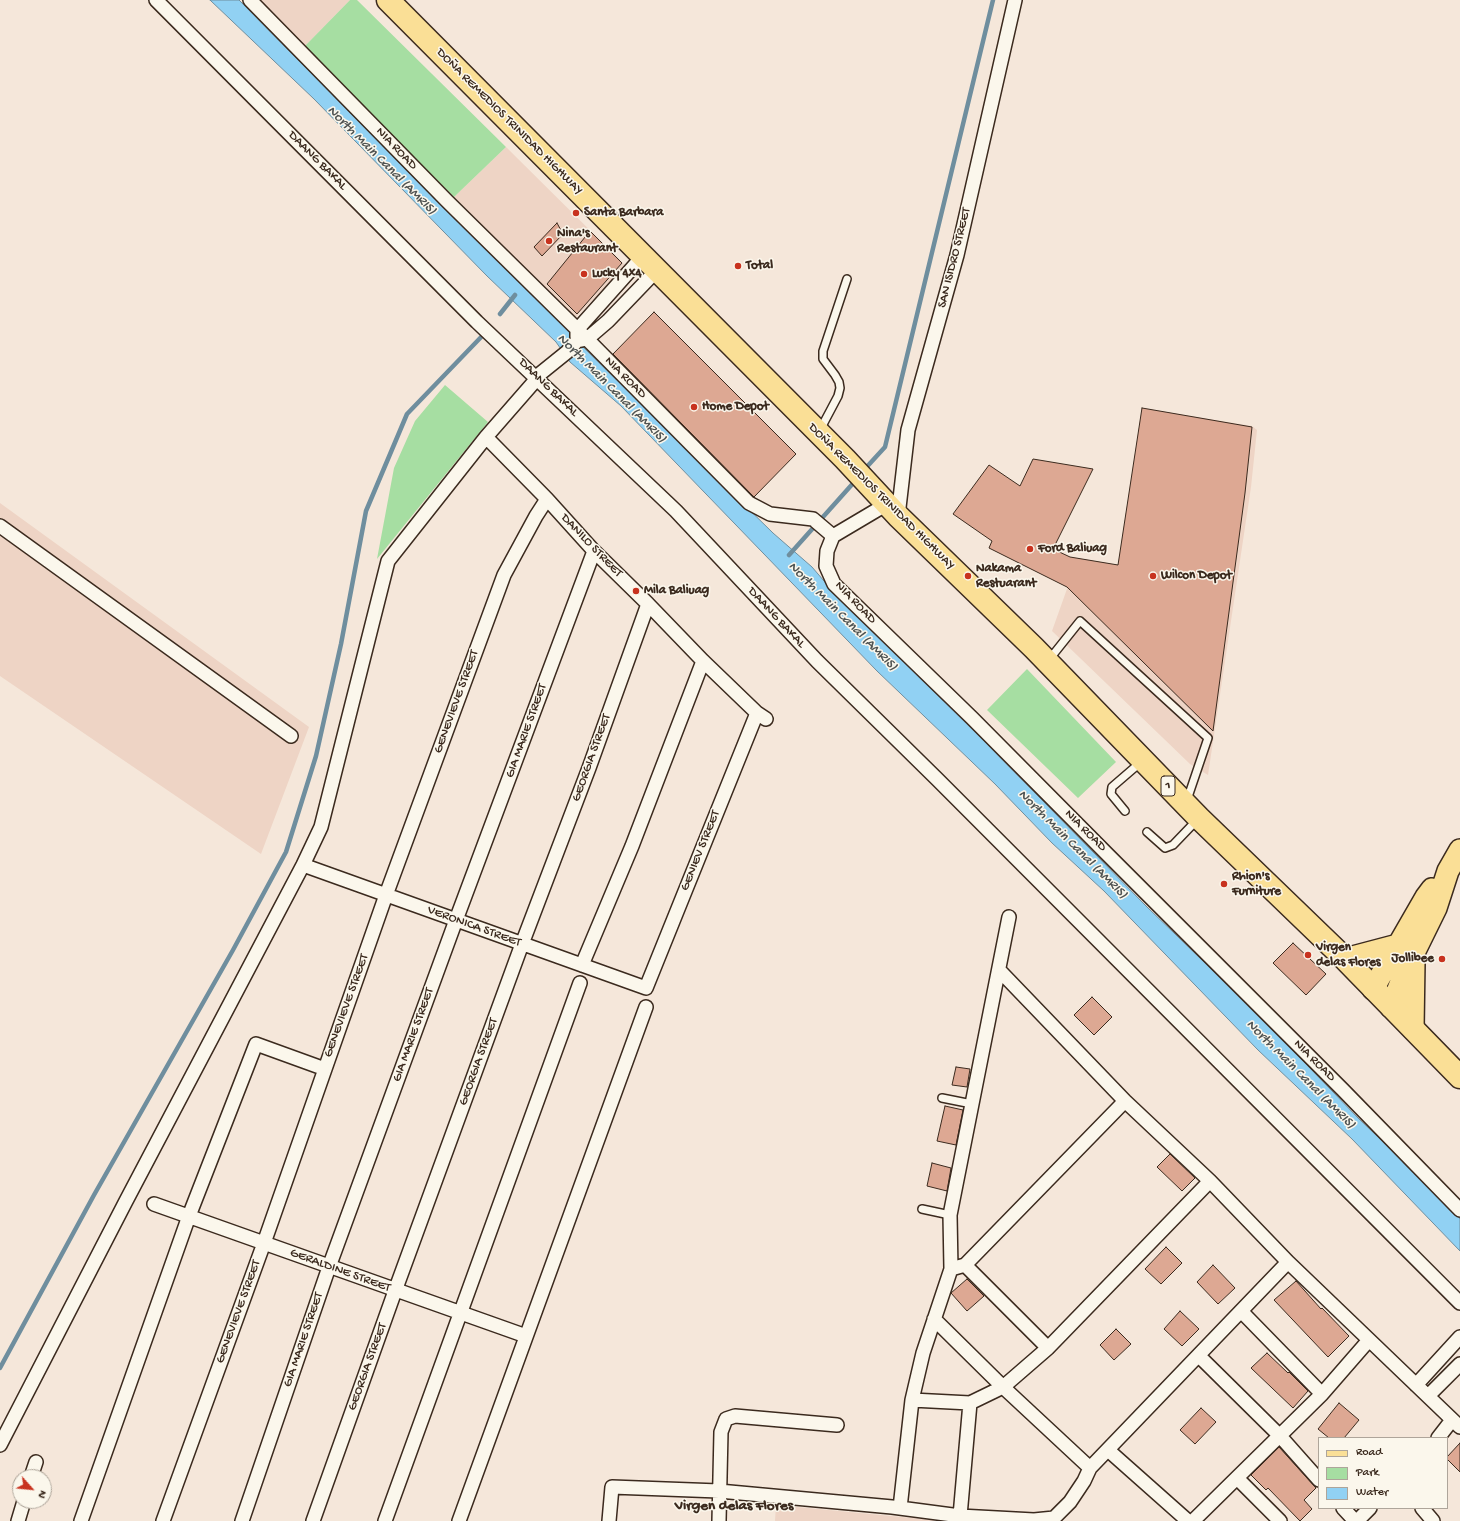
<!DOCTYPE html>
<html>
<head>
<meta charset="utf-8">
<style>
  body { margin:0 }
  #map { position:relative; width:1460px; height:1521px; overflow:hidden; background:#f5e7da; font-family:"Gochi Hand",sans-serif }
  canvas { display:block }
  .legend { position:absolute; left:1318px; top:1437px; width:130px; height:72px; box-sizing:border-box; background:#fbf7ec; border:1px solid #aea59a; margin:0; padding:5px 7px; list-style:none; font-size:12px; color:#3b2a1e }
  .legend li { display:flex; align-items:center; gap:8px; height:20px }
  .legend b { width:20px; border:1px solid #aea59a }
  .north { position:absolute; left:12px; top:1469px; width:40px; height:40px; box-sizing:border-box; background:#fbf7ec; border:1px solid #aea59a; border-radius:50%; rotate:117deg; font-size:11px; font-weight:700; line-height:16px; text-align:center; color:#3b2a1e }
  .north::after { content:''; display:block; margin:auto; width:14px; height:18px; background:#c8321e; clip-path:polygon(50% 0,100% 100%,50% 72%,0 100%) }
</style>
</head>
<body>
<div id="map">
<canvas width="1460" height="1521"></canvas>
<ul class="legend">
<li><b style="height:5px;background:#fadf96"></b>Road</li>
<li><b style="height:11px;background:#a6dea2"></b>Park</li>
<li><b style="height:11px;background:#91d1f3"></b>Water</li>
</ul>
<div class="north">N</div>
</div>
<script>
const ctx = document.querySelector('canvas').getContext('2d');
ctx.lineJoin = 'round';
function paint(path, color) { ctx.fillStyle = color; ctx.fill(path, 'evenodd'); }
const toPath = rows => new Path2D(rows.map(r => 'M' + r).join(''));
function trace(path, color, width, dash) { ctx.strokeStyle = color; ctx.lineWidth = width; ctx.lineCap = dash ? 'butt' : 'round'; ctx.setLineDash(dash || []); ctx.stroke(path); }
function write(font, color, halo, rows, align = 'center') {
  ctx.font = font + ' "Gochi Hand",sans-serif'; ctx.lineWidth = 3; ctx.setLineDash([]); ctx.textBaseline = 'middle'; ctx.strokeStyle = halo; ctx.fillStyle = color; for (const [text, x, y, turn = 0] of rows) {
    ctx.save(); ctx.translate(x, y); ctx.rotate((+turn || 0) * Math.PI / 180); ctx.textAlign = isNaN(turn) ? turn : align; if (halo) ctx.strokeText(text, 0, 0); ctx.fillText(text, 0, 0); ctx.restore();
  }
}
const built = toPath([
  [260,0,350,0,304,47],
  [506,147,626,266,575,318,454,197],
  [1142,408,1252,426,1257,430,1251,487,1208,775,1190,764,1052,631,1078,558,1118,565],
  [0,503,309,727,261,854,0,676],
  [776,1505,943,1521,775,1521]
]);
const green = toPath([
  [350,0,357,0,506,147,454,197,304,47],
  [445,385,488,422,377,559,394,468,415,421],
  [1027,669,1116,762,1078,798,987,710]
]);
const water = toPath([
  [210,0,239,0,463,227,545,307,570,330,577,341,773,533,812,567,830,588,987,744,1147,907,1257,1013,1358,1118,1416,1173,1460,1219,1460,1251,1352,1139,1258,1050,1104,891,1052,843,995,784,877,671,621,406,570,362,556,342,487,276,314,99,210,0]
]);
const stream = toPath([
  [500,314,515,295],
  [863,471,885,447,993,0],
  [789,555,856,480],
  [0,1368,94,1195,233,950,286,852,316,756,341,644,366,511,407,414,485,333]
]);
const building = toPath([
  [557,223,563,234,542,256,534,247,557,223],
  [590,231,622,263,577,314,547,284,590,231],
  [654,312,796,454,754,497,613,354,654,312],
  [1142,408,1252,427,1245,493,1213,731,1067,587,989,548,992,541,953,514,989,465,1020,486,1033,459,1093,469,1053,549,1070,557,1118,565,1142,408],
  [1293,943,1326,974,1306,995,1273,963,1293,943],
  [1092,997,1112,1017,1094,1035,1074,1015,1092,997],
  [956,1067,970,1069,967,1087,952,1085,956,1067],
  [945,1106,963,1110,956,1145,937,1141,945,1106],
  [1170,1154,1195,1178,1182,1191,1157,1167,1170,1154],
  [932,1163,951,1168,947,1191,927,1186,932,1163],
  [1166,1247,1182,1263,1161,1284,1145,1269,1166,1247],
  [1213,1265,1235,1288,1218,1304,1197,1282,1213,1265],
  [967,1279,984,1296,967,1311,951,1293,967,1279],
  [1296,1281,1321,1309,1322,1308,1349,1336,1328,1357,1274,1300,1296,1281],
  [1180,1311,1199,1329,1182,1346,1164,1329,1180,1311],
  [1116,1329,1131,1344,1114,1360,1100,1345,1116,1329],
  [1267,1353,1288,1373,1289,1372,1308,1391,1293,1408,1251,1368,1267,1353],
  [1339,1403,1359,1420,1344,1438,1329,1438,1318,1429,1339,1403],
  [1201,1408,1216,1422,1195,1444,1180,1430,1201,1408],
  [1460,1443,1460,1472,1447,1459,1447,1457,1460,1443],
  [1279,1447,1316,1488,1304,1500,1312,1509,1300,1521,1268,1488,1266,1490,1251,1475,1279,1447]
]);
const service = toPath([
  [820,430,838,396,840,388,839,382,835,375,823,359,823,351,847,279],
  [1048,661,1080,621,1208,738,1187,800],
  [1125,811,1111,794,1112,787,1141,762],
  [1147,832,1165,848,1173,845,1197,820],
  [942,1098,972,1104],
  [922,1209,950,1215]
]);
const minor = toPath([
  [156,0,477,322,676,511,817,661,937,779,1460,1303],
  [250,0,447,201,587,339,749,503,770,514,813,519,833,536],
  [577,337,577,330,643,256],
  [486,437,547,499,594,551,648,604,703,661,757,713,766,719],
  [898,516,908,430,957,255,1015,0],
  [0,526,291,736],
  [833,536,827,551,826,566,834,584,972,718,1108,855,1342,1089,1460,1210],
  [833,536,887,504],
  [303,865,646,988,757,713],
  [582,965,632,846,703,661],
  [999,970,1125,1101,1210,1181,1288,1262,1460,1427],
  [154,1204,526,1336],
  [965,1265,1048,1348],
  [951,1269,965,1265,1125,1101],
  [1241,1311,1322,1394],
  [934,1319,1003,1387,1090,1468],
  [1199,1356,1280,1436,1319,1480],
  [1416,1385,1460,1337],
  [1428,1396,1460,1364],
  [912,1400,970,1403,1003,1387,1048,1348,1210,1181],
  [1438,1438,1452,1420],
  [0,1445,126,1201,303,865,321,827,388,561,486,437,534,382,536,377,567,352,577,341,587,339,608,321,657,270],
  [1108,1450,1188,1521],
  [31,1477,36,1462],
  [1237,1478,1280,1521],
  [900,1508,912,1400,923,1353,951,1269,950,1215,1009,917],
  [1343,1508,1355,1521],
  [1422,1508,1433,1521],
  [960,1516,970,1403],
  [18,1521,24,1501],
  [81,1521,189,1216,256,1044,325,1069],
  [163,1521,264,1243,386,895,504,575,536,516,547,499],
  [242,1521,329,1267,456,920,594,551],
  [313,1521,395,1291,522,944,589,768,648,604],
  [385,1521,580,983],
  [459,1521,646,1007],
  [609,1521,612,1487,719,1491,892,1507,960,1516,1034,1520,1054,1518,1070,1502,1084,1481,1090,1468,1288,1262],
  [719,1521,721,1432,726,1419,735,1416,837,1425],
  [1193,1521,1322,1394,1369,1340],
  [1357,1521,1370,1508]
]);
const primary = toPath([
  [1345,959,1398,945],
  [1373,989,1426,897,1432,889],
  [1391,1007,1406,969,1436,908,1448,871,1460,850],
  [1413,1029,1414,962]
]);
const trunk = toPath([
  [388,0,845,459,898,516,1034,648,1199,818,1342,956,1460,1077]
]);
const markers = [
  [576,213,4,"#c8321e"],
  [549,241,4,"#c8321e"],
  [738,266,4,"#c8321e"],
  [584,274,4,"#c8321e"],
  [694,407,4,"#c8321e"],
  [1030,549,4,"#c8321e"],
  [968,576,4,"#c8321e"],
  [1153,576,4,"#c8321e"],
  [636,591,4,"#c8321e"],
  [1224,884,4,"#c8321e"],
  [1308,955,4,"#c8321e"],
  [1442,959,4,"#c8321e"]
];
const shields = [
  [1168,786,14]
];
const shieldNames = [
  ["1",1168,786]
];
const streetNames = [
  ["DOÑA REMEDIOS TRINIDAD HIGHWAY",509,122,45],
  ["NIA ROAD",396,149,46],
  ["DAANG BAKAL",317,161,45],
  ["SAN ISIDRO STREET",955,258,-76],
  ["NIA ROAD",625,378,45],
  ["DAANG BAKAL",548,388,44],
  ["DOÑA REMEDIOS TRINIDAD HIGHWAY",881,497,45],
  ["DANILO STREET",591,546,46],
  ["NIA ROAD",855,603,46],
  ["DAANG BAKAL",776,618,47],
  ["GENEVIEVE STREET",457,702,-70],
  ["GIA MARIE STREET",527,731,-70],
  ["GEORGIA STREET",592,758,-70],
  ["NIA ROAD",1085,831,45],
  ["GENIEV STREET",701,851,-68],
  ["VERONICA STREET",474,927,20],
  ["GENEVIEVE STREET",347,1006,-70],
  ["GIA MARIE STREET",414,1035,-70],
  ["NIA ROAD",1314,1061,45],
  ["GEORGIA STREET",479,1062,-70],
  ["GERALDINE STREET",340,1271,20],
  ["GENEVIEVE STREET",239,1312,-70],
  ["GIA MARIE STREET",304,1340,-71],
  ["GEORGIA STREET",368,1367,-70]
];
const poiNames = [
  ["Santa Barbara",584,213],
  ["Nina's",557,234],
  ["Restaurant",557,249],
  ["Total",746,266],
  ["Lucky 4x4",592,274],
  ["Home Depot",702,407],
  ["Ford Baliuag",1038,549],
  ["Nakama",976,569],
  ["Restuarant",976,584],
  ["Wilcon Depot",1161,576],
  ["Mila Baliuag",644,591],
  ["Rhion's",1232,877],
  ["Furniture",1232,892],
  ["Virgen",1316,948],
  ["delas Flores",1316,963],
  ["Jollibee",1434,959,"right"]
];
const waterNames = [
  ["North Main Canal (AMRIS)",381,161,45],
  ["North Main Canal (AMRIS)",611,389,45],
  ["North Main Canal (AMRIS)",842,617,45],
  ["North Main Canal (AMRIS)",1072,845,45],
  ["North Main Canal (AMRIS)",1300,1075,45]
];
const quarterNames = [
  ["Virgen delas Flores",734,1507]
];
paint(built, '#eed4c5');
paint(green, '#a6dea2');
paint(water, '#91d1f3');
trace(water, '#6f8e9e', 1);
trace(stream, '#6f8e9e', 4.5);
paint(building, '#dda893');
trace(building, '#3b2a1e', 1);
trace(service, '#3b2a1e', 10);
trace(minor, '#3b2a1e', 16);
trace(primary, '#3b2a1e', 24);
trace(trunk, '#3b2a1e', 25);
trace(service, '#fbf7ec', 7);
trace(minor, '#fbf7ec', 13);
trace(primary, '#fadf96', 21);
trace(trunk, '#fadf96', 22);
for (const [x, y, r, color] of markers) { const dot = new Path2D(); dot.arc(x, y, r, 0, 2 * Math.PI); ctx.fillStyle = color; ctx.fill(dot); trace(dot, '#fbf7ec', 1.5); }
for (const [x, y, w] of shields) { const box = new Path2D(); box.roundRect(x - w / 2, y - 10, w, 20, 3); ctx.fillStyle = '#fbf7ec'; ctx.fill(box); trace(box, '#3b2a1e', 1); }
write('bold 12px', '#3b2a1e', null, shieldNames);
write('13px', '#3b2a1e', '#fbf7ec', streetNames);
write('bold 13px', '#3b2a1e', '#fbf7ec', poiNames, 'left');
write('italic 14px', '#505453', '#fbf7ec', waterNames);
write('bold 15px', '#3b2a1e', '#fbf7ec', quarterNames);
</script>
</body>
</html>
